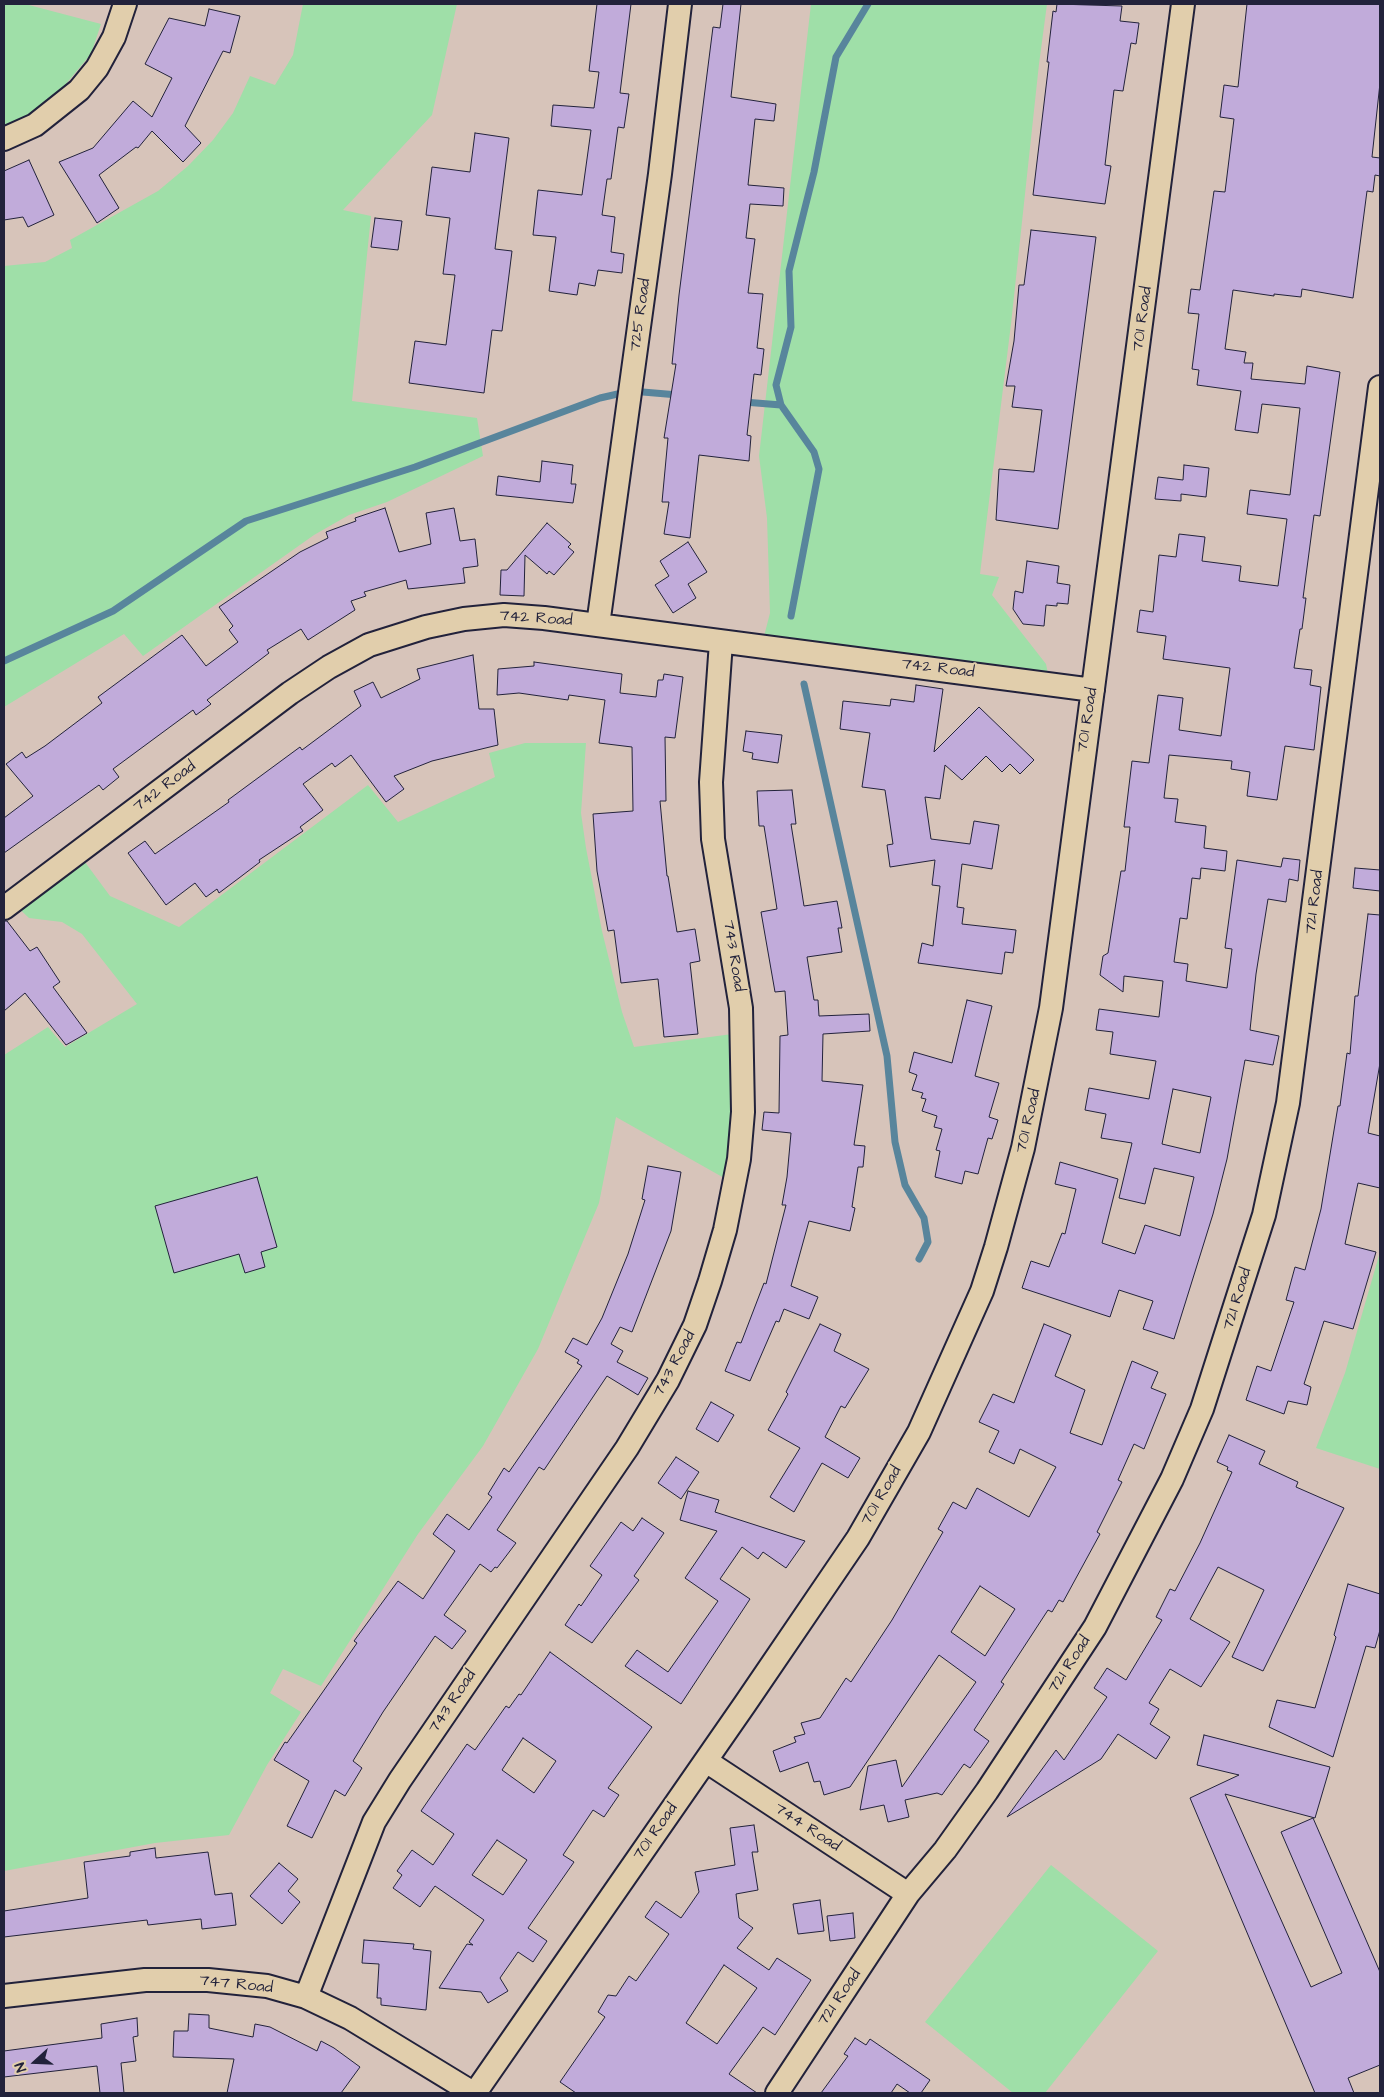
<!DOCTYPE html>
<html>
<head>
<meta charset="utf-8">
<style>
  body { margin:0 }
  #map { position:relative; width:1384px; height:2097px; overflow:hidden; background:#d7c4ba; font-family:"Architects Daughter",sans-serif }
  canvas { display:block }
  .frame { position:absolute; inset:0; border:5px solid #22223b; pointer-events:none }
  .north { position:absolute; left:10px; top:2037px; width:50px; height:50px; -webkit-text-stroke:4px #e1ceac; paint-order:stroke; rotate:250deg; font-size:14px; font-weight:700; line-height:20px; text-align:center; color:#22223b }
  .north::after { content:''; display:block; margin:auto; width:18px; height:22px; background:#22223b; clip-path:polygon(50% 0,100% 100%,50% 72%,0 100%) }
</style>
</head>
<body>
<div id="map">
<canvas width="1384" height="2097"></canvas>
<div class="frame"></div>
<div class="north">N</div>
</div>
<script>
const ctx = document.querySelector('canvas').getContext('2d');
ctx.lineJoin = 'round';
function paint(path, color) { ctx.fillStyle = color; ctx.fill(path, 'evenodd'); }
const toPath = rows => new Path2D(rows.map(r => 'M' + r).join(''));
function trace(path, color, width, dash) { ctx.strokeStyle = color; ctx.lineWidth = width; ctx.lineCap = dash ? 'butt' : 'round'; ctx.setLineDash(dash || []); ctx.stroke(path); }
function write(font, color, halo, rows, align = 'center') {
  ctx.font = font + ' "Architects Daughter",sans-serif'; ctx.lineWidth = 4; ctx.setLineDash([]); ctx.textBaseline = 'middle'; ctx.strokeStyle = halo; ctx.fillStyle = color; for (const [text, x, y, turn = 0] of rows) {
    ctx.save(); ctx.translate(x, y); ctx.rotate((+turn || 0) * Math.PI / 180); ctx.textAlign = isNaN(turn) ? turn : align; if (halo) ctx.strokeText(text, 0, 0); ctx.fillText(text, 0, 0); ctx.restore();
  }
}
const green = toPath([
  [4,4,25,4,101,24,91,54,55,97,35,112,4,126],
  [303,4,457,4,432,115,343,210,371,216,352,401,477,418,483,456,387,502,349,515,314,535,143,656,124,634,4,707,4,266,45,262,72,248,70,240,158,191,188,166,213,140,233,113,250,76,275,85,293,55],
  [811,4,1047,4,1039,64,1011,324,980,574,999,577,992,595,1046,664,1050,684,761,648,770,613,767,518,759,456],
  [525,743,586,743,581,813,586,848,602,931,622,1012,634,1047,740,1033,733,1183,616,1117,599,1203,538,1349,483,1446,418,1534,321,1686,283,1669,270,1693,301,1712,267,1765,229,1835,155,1843,4,1871,4,1055,48,1027,65,1047,137,1004,82,934,62,922,29,918,12,902,79,854,110,896,179,927,368,785,398,822,495,777,489,753],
  [1380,1252,1380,1469,1316,1448,1345,1373],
  [1051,1865,1158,1951,1045,2093,1013,2093,925,2022]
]);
const stream = toPath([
  [744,402,781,405],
  [791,616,819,469,814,452,781,405,776,385,791,327,789,271,814,172,836,57,868,4],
  [4,661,113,611,246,521,415,467,600,398,631,391,678,395],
  [804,684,887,1056,895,1142,905,1185,924,1218,928,1242,919,1259]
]);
const building = toPath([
  [597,4,631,4,620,93,629,94,624,128,618,127,611,179,607,179,602,215,615,217,611,252,624,254,622,273,598,270,595,286,579,283,577,295,549,291,556,237,533,235,538,190,582,195,591,130,551,126,553,105,594,108,599,72,589,71,597,4],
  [723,4,741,4,731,97,776,104,774,121,755,119,748,185,784,188,783,206,750,204,746,238,755,239,748,293,763,294,757,348,764,349,761,375,754,374,747,435,751,436,749,461,699,455,690,538,664,534,669,502,662,502,668,438,664,438,676,364,672,364,679,295,713,27,720,28,723,4],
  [1057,4,1122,6,1120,21,1139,23,1136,44,1131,43,1123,91,1114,90,1105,165,1111,166,1105,204,1033,195,1049,62,1047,62,1053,11,1056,12,1057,4],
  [1247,4,1380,4,1380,83,1372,157,1380,158,1380,176,1375,175,1373,192,1367,191,1353,298,1302,289,1301,297,1274,294,1274,296,1233,290,1225,349,1246,352,1244,363,1253,363,1251,379,1305,384,1307,366,1340,372,1320,516,1314,515,1303,598,1306,598,1302,629,1300,629,1294,668,1312,670,1310,685,1321,687,1314,750,1285,746,1277,800,1247,796,1250,772,1231,769,1232,761,1169,755,1164,798,1178,799,1175,822,1206,826,1204,848,1227,851,1225,871,1201,868,1200,879,1192,878,1187,919,1180,918,1174,962,1188,964,1186,981,1227,988,1232,949,1225,948,1237,860,1281,867,1283,858,1300,860,1298,881,1289,879,1286,902,1268,899,1256,974,1250,1030,1279,1036,1273,1065,1245,1060,1227,1159,1213,1214,1174,1339,1143,1329,1153,1301,1119,1290,1110,1317,1022,1288,1031,1261,1049,1267,1062,1233,1065,1234,1076,1189,1055,1184,1060,1162,1118,1179,1102,1243,1135,1254,1145,1225,1180,1236,1194,1177,1154,1168,1145,1204,1119,1198,1132,1143,1101,1138,1106,1114,1085,1110,1089,1088,1149,1099,1156,1061,1110,1054,1113,1032,1096,1030,1099,1009,1159,1017,1163,981,1124,976,1123,992,1100,975,1103,956,1108,953,1121,871,1125,871,1130,827,1124,827,1132,761,1149,763,1158,695,1183,698,1179,730,1221,736,1230,668,1163,659,1166,636,1137,632,1140,610,1153,612,1159,555,1176,557,1179,534,1205,537,1202,561,1241,566,1239,581,1278,586,1287,519,1247,514,1250,490,1290,495,1300,408,1262,404,1258,433,1235,430,1241,391,1197,385,1199,370,1192,369,1199,314,1188,313,1191,289,1200,290,1214,191,1225,192,1234,119,1220,117,1224,85,1238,87,1247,4],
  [1173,1089,1211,1097,1200,1153,1162,1144,1173,1089],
  [209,9,240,16,230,53,223,51,185,126,201,143,183,162,152,131,138,148,136,147,99,175,119,208,97,223,59,162,93,148,133,101,152,117,172,78,145,64,169,18,205,26,209,9],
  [475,133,509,138,495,249,512,251,502,331,492,330,484,393,409,383,415,341,446,345,455,275,443,274,450,218,426,215,432,167,470,172,475,133],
  [29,160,54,215,28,227,23,217,4,220,4,171,29,160],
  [375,218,402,221,398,250,371,247,375,218],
  [1031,230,1096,237,1058,529,996,520,999,469,1034,472,1042,410,1012,407,1015,386,1006,386,1014,341,1019,285,1024,285,1031,230],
  [542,461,573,465,571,484,576,484,573,503,496,495,498,476,540,482,542,461],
  [1184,465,1209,468,1206,497,1181,494,1181,501,1155,499,1158,477,1183,480,1184,465],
  [385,508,399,552,431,544,426,513,454,508,460,541,475,539,478,566,463,568,465,583,408,589,406,580,364,592,366,596,351,601,355,610,308,640,301,629,267,650,269,653,207,700,211,704,196,715,193,710,113,769,119,777,103,790,99,785,4,853,4,818,33,796,6,764,22,752,26,758,45,746,102,703,98,697,182,635,206,666,238,642,229,630,233,626,219,607,300,552,328,538,326,532,356,521,355,518,385,508],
  [547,523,571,544,568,547,574,552,554,575,549,571,547,574,525,555,524,596,500,595,501,570,507,570,547,523],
  [688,542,707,572,688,584,696,598,673,613,655,585,669,576,660,561,688,542],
  [1027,561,1059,566,1057,583,1070,585,1068,604,1057,603,1057,606,1046,605,1044,626,1023,624,1013,609,1015,591,1023,593,1027,561],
  [473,655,479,709,494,709,498,745,432,761,394,776,404,789,386,802,351,755,335,767,332,763,303,784,323,810,300,827,303,831,259,860,260,862,239,878,219,893,217,889,206,897,195,883,166,905,128,853,145,841,155,854,229,802,228,800,300,747,302,750,361,706,354,691,373,682,381,698,420,679,417,669,473,655],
  [534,662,622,674,620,693,656,697,658,680,663,680,664,674,683,677,675,738,665,737,666,801,660,801,667,876,668,876,677,932,695,929,700,961,690,963,698,1034,664,1037,658,979,621,983,614,930,608,931,597,871,593,814,633,811,632,747,599,743,605,700,569,695,568,700,519,693,497,695,498,669,534,666,534,662],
  [916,685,943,689,934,752,979,707,1034,760,1020,774,1010,764,1002,772,986,756,962,780,945,765,940,799,925,797,931,839,970,844,974,821,999,825,992,869,962,864,957,907,964,908,962,924,1016,930,1013,953,1005,952,1002,974,918,963,922,943,933,946,940,886,932,885,935,860,890,867,887,845,893,844,885,790,862,787,870,733,840,729,843,701,890,706,891,699,914,702,916,685],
  [746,731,782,735,778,763,752,759,753,753,743,751,746,731],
  [792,790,796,824,791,824,804,906,837,901,842,928,838,928,842,952,807,957,814,1000,818,1000,819,1016,869,1014,870,1031,823,1034,822,1081,863,1085,854,1145,865,1146,863,1167,858,1167,852,1207,855,1208,850,1231,809,1221,791,1286,818,1297,809,1319,784,1309,779,1322,776,1321,750,1381,725,1371,737,1342,741,1343,764,1283,766,1284,786,1205,782,1205,787,1177,791,1133,762,1130,764,1112,779,1113,780,1036,788,1035,785,991,775,992,761,912,777,909,764,826,759,826,757,791,792,790],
  [1355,868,1380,870,1380,891,1353,888,1355,868],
  [1368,914,1380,915,1380,1063,1368,1133,1380,1136,1380,1188,1358,1183,1345,1244,1376,1252,1353,1329,1324,1321,1304,1384,1311,1387,1307,1405,1288,1401,1284,1414,1246,1400,1257,1366,1271,1371,1294,1302,1286,1300,1295,1267,1305,1270,1321,1209,1338,1106,1340,1106,1347,1053,1350,1054,1355,996,1358,996,1368,914],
  [4,921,7,921,30,951,37,947,60,982,53,987,87,1033,66,1045,25,993,4,1011,4,921],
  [967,1000,992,1006,975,1076,999,1083,989,1117,998,1120,992,1139,988,1138,978,1174,965,1171,962,1184,935,1177,940,1151,936,1150,942,1129,934,1127,937,1116,922,1111,926,1099,921,1098,923,1093,912,1090,917,1075,909,1072,914,1052,952,1063,967,1000],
  [648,1166,681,1172,671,1231,632,1332,620,1327,611,1344,623,1351,617,1362,648,1378,638,1395,607,1376,544,1470,539,1467,497,1530,516,1543,497,1568,495,1567,491,1572,480,1564,444,1615,466,1631,452,1649,435,1636,383,1712,353,1761,362,1768,345,1796,335,1790,312,1838,287,1826,309,1781,274,1760,285,1742,287,1743,357,1643,354,1641,398,1581,423,1599,455,1551,433,1534,447,1514,469,1530,492,1497,488,1494,504,1468,509,1472,582,1366,577,1363,579,1360,565,1352,573,1338,587,1345,602,1318,628,1254,645,1200,642,1199,648,1166],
  [257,1177,277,1247,261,1252,265,1267,245,1273,239,1254,174,1273,155,1206,257,1177],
  [820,1324,841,1334,834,1351,869,1369,845,1408,841,1406,825,1437,860,1458,848,1478,822,1463,794,1512,770,1497,800,1448,768,1430,788,1394,786,1392,820,1324],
  [1044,1324,1071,1335,1055,1376,1085,1390,1070,1433,1102,1445,1132,1361,1158,1372,1151,1388,1166,1394,1144,1449,1134,1444,1118,1480,1122,1482,1097,1532,1100,1534,1063,1602,1059,1600,1052,1612,1048,1610,1001,1682,1004,1684,974,1730,989,1741,970,1768,964,1764,942,1795,937,1793,905,1800,909,1817,888,1822,884,1805,860,1810,868,1766,896,1760,902,1787,976,1682,939,1655,850,1787,824,1795,820,1781,814,1782,808,1762,780,1772,773,1751,796,1742,794,1737,805,1734,801,1723,820,1718,846,1678,851,1682,892,1620,943,1532,938,1529,953,1502,966,1509,977,1488,1029,1517,1056,1467,1020,1449,1014,1464,989,1452,999,1431,979,1422,993,1394,1014,1403,1044,1324],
  [980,1586,1015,1609,985,1656,951,1632,980,1586],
  [711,1402,734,1415,718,1442,696,1429,711,1402],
  [1229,1435,1265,1451,1259,1464,1298,1482,1296,1487,1344,1508,1263,1671,1232,1657,1264,1590,1218,1567,1190,1619,1230,1642,1201,1687,1170,1669,1149,1703,1159,1709,1150,1724,1170,1737,1156,1759,1118,1734,1101,1759,1007,1817,1056,1750,1064,1760,1107,1697,1094,1688,1107,1668,1126,1680,1162,1620,1156,1617,1170,1589,1175,1591,1200,1543,1232,1472,1227,1470,1228,1467,1217,1462,1229,1435],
  [676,1457,699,1472,681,1499,658,1483,676,1457],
  [688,1491,719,1500,715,1512,805,1541,786,1568,763,1552,758,1559,742,1547,720,1579,750,1599,681,1704,625,1666,637,1650,668,1672,718,1601,685,1578,717,1531,680,1520,688,1491],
  [642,1518,664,1533,634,1576,639,1580,592,1643,565,1625,579,1604,581,1606,602,1575,590,1566,621,1522,633,1531,642,1518],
  [1348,1584,1380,1594,1380,1630,1375,1648,1366,1646,1333,1757,1269,1727,1277,1700,1315,1708,1336,1637,1334,1635,1348,1584],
  [550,1652,652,1727,608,1788,619,1795,604,1817,593,1810,563,1855,574,1862,528,1928,547,1941,533,1962,518,1952,500,1978,508,1991,488,2003,481,1992,439,1988,467,1944,473,1945,469,1942,484,1920,435,1886,420,1907,393,1888,402,1875,397,1871,412,1850,433,1865,454,1834,421,1811,467,1744,475,1750,506,1706,509,1708,519,1694,521,1695,550,1652],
  [523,1738,556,1761,534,1793,502,1770,523,1738],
  [497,1840,527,1860,503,1895,472,1875,497,1840],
  [1204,1735,1330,1767,1315,1818,1225,1794,1311,1987,1342,1973,1281,1832,1313,1818,1380,1972,1380,2065,1348,2078,1354,2093,1315,2093,1190,1798,1239,1775,1197,1765,1204,1735],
  [754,1825,758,1852,752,1852,758,1890,736,1894,739,1918,753,1928,737,1948,769,1970,777,1958,811,1980,775,2035,763,2027,729,2074,757,2093,576,2093,560,2082,605,2017,598,2012,608,1995,616,1996,629,1976,636,1981,669,1934,645,1917,656,1901,681,1918,699,1892,695,1872,735,1865,730,1828,754,1825],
  [724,1965,757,1988,717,2044,686,2023,724,1965],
  [155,1848,156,1858,208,1852,215,1895,232,1893,236,1925,202,1929,201,1919,148,1925,147,1920,4,1937,4,1911,88,1898,84,1862,130,1856,130,1852,155,1848],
  [279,1863,298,1879,288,1891,300,1902,282,1924,250,1896,279,1863],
  [820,1900,824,1931,798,1934,793,1904,820,1900],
  [853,1913,855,1938,830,1941,827,1916,853,1913],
  [364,1940,414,1944,413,1949,431,1951,426,2010,381,2005,381,1998,377,1998,379,1964,362,1963,364,1940],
  [189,2014,209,2015,209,2028,253,2037,255,2024,270,2027,317,2051,321,2041,334,2048,360,2067,341,2093,227,2093,234,2059,173,2057,174,2031,188,2031,189,2014],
  [137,2018,138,2036,133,2037,136,2061,121,2063,124,2093,100,2093,97,2066,4,2077,4,2051,102,2038,101,2024,137,2018],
  [855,2038,866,2045,870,2039,930,2080,921,2093,910,2093,897,2084,891,2093,821,2093,848,2056,844,2054,855,2038]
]);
const minor = toPath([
  [4,139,35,125,79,90,97,68,114,37,125,4],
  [598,625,660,174,680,4],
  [4,908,290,693,329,667,369,645,426,627,464,619,504,615,544,618,1093,690],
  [706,1761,908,1894],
  [4,1996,145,1980,208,1980,267,1986,306,1997,350,2018,473,2093],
  [306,1997,374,1822,400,1780,627,1448,668,1380,695,1325,710,1281,725,1230,739,1159,743,1112,741,1008,713,839,711,782,721,642],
  [475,2093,745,1704,858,1538,919,1432,982,1291,996,1247,1023,1148,1051,1008,1183,4],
  [777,2093,908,1894,945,1850,987,1791,1095,1627,1172,1479,1202,1409,1264,1215,1288,1103,1380,387]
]);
const streetNames = [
  ["725 Road",641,315,-82],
  ["701 Road",1143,319,-82],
  ["742 Road",536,619,4],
  ["742 Road",938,669,7],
  ["701 Road",1088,720,-81],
  ["742 Road",165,787,-37],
  ["721 Road",1315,902,-83],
  ["743 Road",733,956,81],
  ["701 Road",1029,1121,-77],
  ["721 Road",1238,1299,-73],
  ["743 Road",675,1364,-62],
  ["701 Road",882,1496,-60],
  ["721 Road",1070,1665,-57],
  ["743 Road",453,1702,-56],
  ["744 Road",807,1828,33],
  ["701 Road",656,1832,-55],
  ["747 Road",236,1985,6],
  ["721 Road",840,1998,-56]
];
paint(green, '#9fdfa8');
trace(stream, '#58859c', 7);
paint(building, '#c1abda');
trace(building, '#22223b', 1);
trace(minor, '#22223b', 26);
trace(minor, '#e1ceac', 22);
write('16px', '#22223b', '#e1ceac', streetNames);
</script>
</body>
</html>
